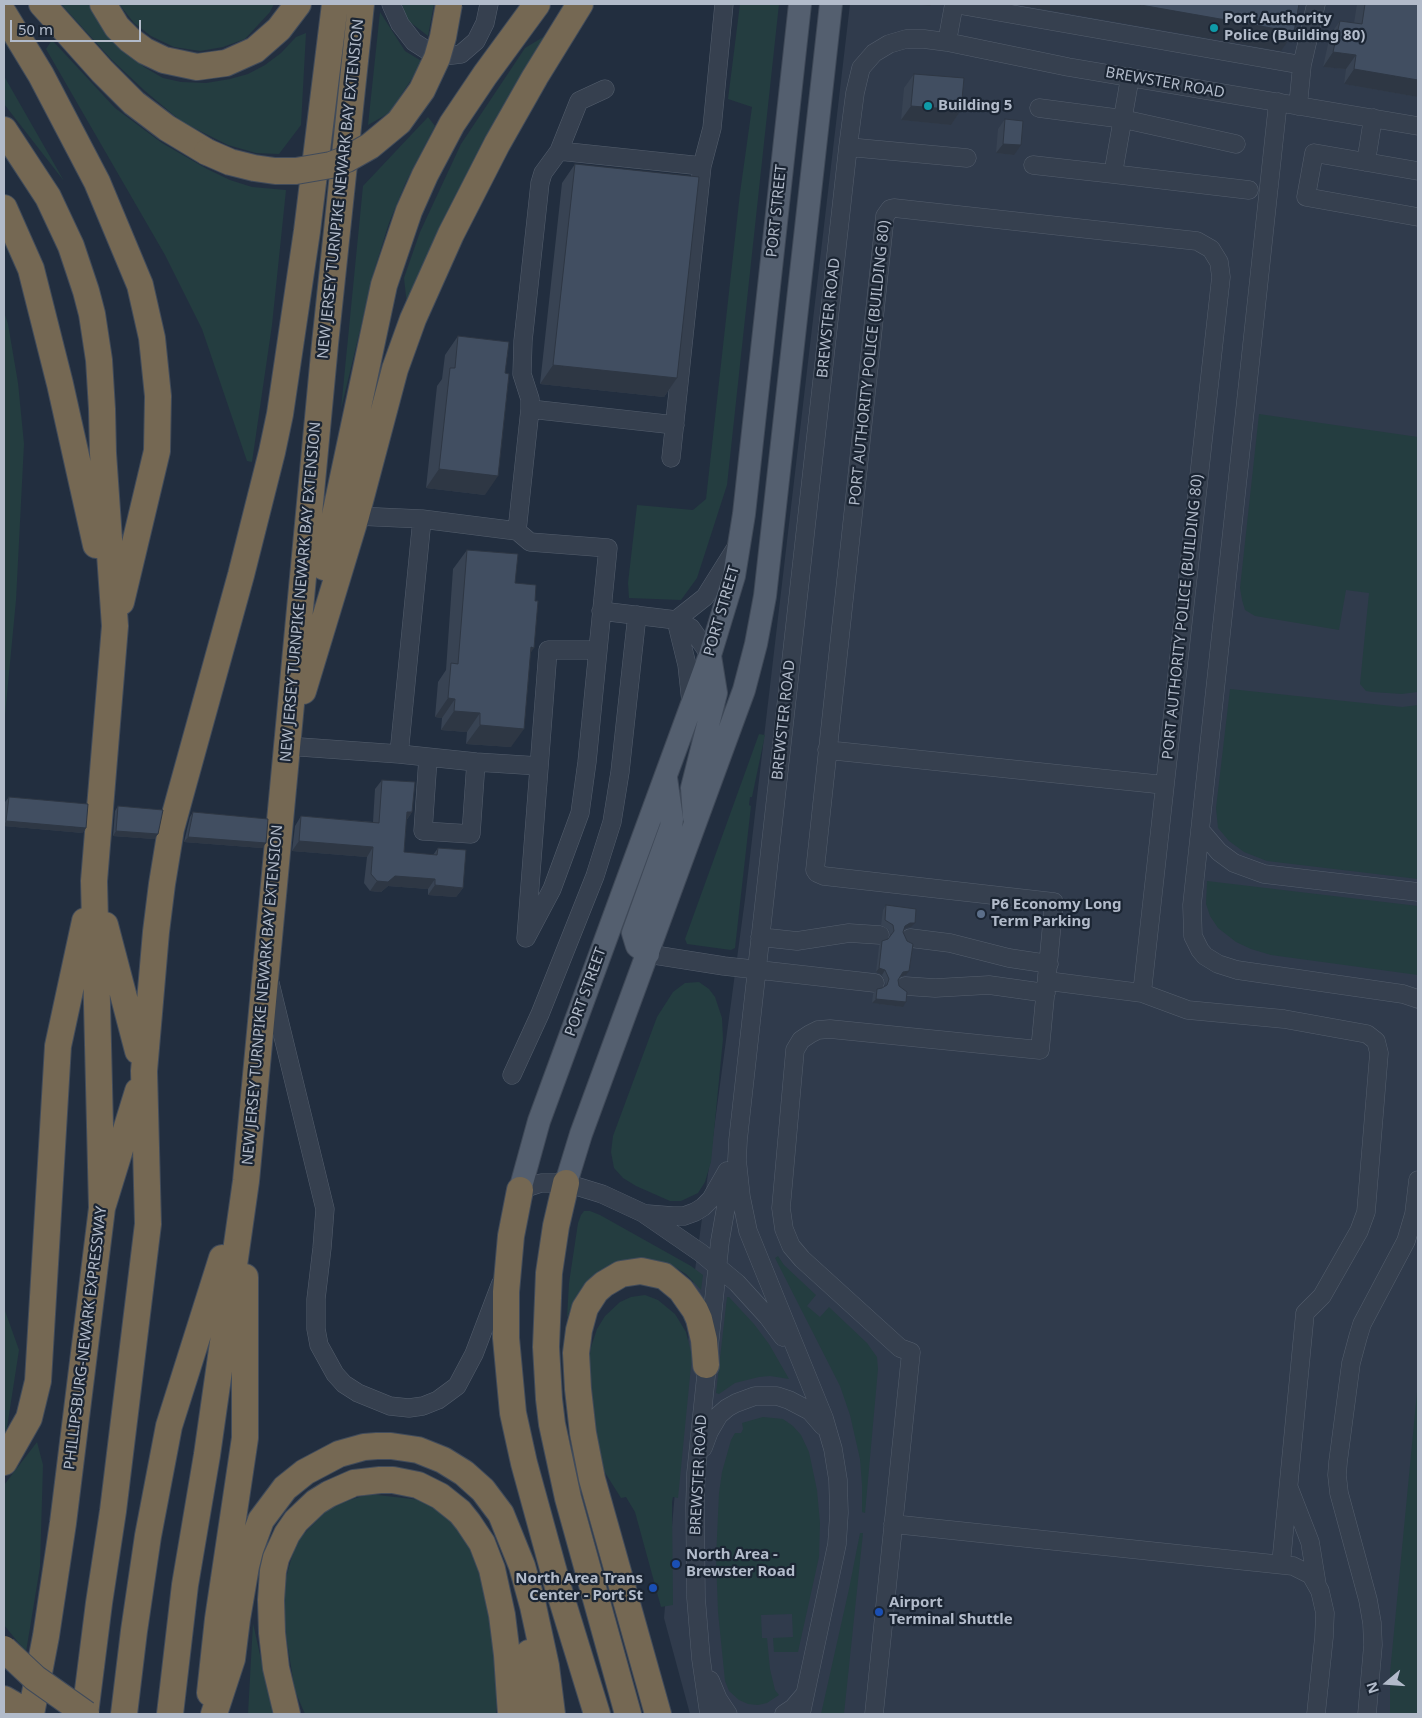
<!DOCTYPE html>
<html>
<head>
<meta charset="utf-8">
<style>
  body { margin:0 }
  #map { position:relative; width:1422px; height:1718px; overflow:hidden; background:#222e3f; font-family:"Noto Sans",sans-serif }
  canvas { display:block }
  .frame { position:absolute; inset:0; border:5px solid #b2bbca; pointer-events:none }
  .north { position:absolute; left:1362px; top:1658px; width:50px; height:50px; -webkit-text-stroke:4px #1b2533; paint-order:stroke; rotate:252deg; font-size:14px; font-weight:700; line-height:20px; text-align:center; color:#b2bbca }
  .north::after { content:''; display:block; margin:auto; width:18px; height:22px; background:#b2bbca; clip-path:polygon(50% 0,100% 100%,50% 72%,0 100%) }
  .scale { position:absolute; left:10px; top:20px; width:131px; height:22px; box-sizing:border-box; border:2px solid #b2bbca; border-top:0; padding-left:6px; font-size:15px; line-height:18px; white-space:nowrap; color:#b2bbca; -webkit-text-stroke:4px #1b2533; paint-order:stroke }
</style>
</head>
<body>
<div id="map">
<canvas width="1422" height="1718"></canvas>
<div class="frame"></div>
<div class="north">N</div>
<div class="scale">50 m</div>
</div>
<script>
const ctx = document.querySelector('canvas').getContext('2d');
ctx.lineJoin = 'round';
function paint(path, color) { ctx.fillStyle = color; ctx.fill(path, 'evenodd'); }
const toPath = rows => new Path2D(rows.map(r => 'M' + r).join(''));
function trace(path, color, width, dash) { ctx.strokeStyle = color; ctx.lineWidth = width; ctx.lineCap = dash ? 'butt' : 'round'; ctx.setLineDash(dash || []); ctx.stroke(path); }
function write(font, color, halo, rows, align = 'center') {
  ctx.font = font + ' "Noto Sans",sans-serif'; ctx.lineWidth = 4.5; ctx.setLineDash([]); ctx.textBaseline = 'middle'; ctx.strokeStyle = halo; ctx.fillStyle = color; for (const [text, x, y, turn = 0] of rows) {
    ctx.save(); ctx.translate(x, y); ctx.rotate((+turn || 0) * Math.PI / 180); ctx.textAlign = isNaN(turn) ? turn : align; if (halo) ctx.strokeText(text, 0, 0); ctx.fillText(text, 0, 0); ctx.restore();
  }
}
const airport = toPath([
  [850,4,1418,4,1418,1714,690,1714,664,1618,693,1285,745,899]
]);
const green = toPath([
  [61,4,91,4,107,33,144,67,163,78,181,82,206,83,230,79,248,74,265,65,281,53,296,37,306,33,301,125,279,154,256,153,228,145,182,122,145,91,111,59],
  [119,4,274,4,270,12,245,39,223,47,200,51,174,47,151,36,134,23],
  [402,4,434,4,428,36,406,19],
  [740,4,779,4,727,485,697,578,681,600,629,598,628,583,637,505,693,510,706,499,740,193,752,107,728,99],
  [380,12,405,51,423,62,389,113,368,125],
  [553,31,407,305,404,278,420,232,461,144,525,48],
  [52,40,115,108,162,143,207,169,230,180,252,187,286,190,272,325,252,462,247,461,202,329,165,255,46,49],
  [4,76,64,181,4,104],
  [428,117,435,126,406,182,389,223,375,268,341,409,363,186],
  [4,312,8,324,18,383,24,444,16,600,4,726],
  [1259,414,1418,437,1418,692,1402,694,1372,692,1366,691,1360,684,1369,593,1346,590,1339,630,1255,616,1245,610,1242,600,1240,588],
  [1230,689,1402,707,1418,705,1418,879,1267,861,1244,852,1229,841,1218,828,1216,808],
  [759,734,765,735,752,797,750,797,749,805,751,806,735,948,731,950,687,944,685,939],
  [1207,881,1418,906,1418,975,1271,955,1251,949,1236,942,1218,928,1210,916,1206,904],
  [699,982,709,989,715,997,722,1018,723,1039,711,1162,705,1182,698,1193,681,1201,670,1201,636,1186,623,1178,614,1168,611,1152,613,1136,657,1017,673,992,685,983],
  [584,1211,590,1211,600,1215,691,1266,703,1275,701,1290,686,1274,671,1265,653,1260,633,1259,612,1264,594,1275,583,1286,574,1300,567,1318,569,1283,578,1223,581,1215],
  [778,1256,784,1265,816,1295,807,1306,820,1317,829,1307,867,1343,877,1357,878,1369,865,1513,862,1512,862,1485,860,1459,850,1415,840,1386,775,1258],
  [645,1295,658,1300,675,1314,686,1332,692,1356,678,1498,673,1497,672,1502,673,1605,661,1607,635,1512,626,1497,621,1498,604,1471,596,1433,589,1360,591,1347,597,1329,605,1316,620,1302,631,1297],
  [727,1297,729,1297,754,1324,769,1344,789,1379,770,1376,759,1377,735,1383,719,1394,716,1393],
  [4,1308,19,1350,6,1434,4,1439],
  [1418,1382,1418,1714,1390,1714,1390,1673],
  [763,1417,783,1419,793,1426,801,1435,809,1452,817,1490,820,1523,819,1557,798,1652,774,1652,773,1638,793,1637,792,1614,761,1615,762,1638,767,1638,770,1669,775,1690,779,1695,767,1703,758,1705,748,1704,739,1700,729,1691,725,1681,718,1612,716,1558,719,1493,722,1472,731,1440,735,1433,741,1433,743,1429,742,1423],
  [37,1442,43,1465,40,1567,26,1652,4,1625,4,1485],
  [369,1494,429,1501,467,1537,488,1595,498,1694,496,1714,305,1714,295,1691,280,1599,296,1542,331,1506],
  [860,1533,863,1533,844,1714,821,1714,849,1589],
  [253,1623,273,1714,248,1714]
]);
const minor = toPath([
  [391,4,400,24,414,42,428,51,444,56,461,54,476,41,485,23,489,4],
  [954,4,1302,65],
  [947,42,954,4],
  [1130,77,1113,174,1249,190],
  [1278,102,1192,905,1193,936,1200,950,1205,956,1218,964,1237,970,1403,994,1418,999],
  [1298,106,1302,65,1316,4],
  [1039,108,1123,119,1236,144],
  [848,147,967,158],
  [559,151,579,101,605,89],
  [1366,162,1373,118],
  [1033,165,1113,174],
  [1418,171,1314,153,1306,197,1418,217],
  [530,409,675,425],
  [671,458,702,166,712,128,724,4],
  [356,516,422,519,399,754],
  [422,519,517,531,530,542,608,548,587,762,580,813,552,889,526,938,548,650,597,650],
  [517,531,530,409,530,399,522,374,523,341,540,183,543,173,559,151,702,166],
  [601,611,676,620,691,628,710,655],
  [676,620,705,597,737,546],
  [676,620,687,665,691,702],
  [286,746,399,754,476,762,539,766],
  [827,750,1165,785],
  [428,758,423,831,471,834,476,762],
  [1201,831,1219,852,1234,863,1264,874,1418,892],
  [760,937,797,941,849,933,880,935],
  [910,938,950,943,1009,958,1049,964],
  [648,954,724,966,875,983],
  [1048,981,1142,993,1188,1010,1284,1019,1367,1034,1376,1041,1379,1053,1366,1212,1359,1231,1322,1296,1305,1313,1281,1564],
  [270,983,325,1209,322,1248,316,1299,316,1329,319,1345,335,1374,344,1384,358,1393,390,1406,409,1408,423,1406,438,1400,457,1386,474,1354,501,1283],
  [905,986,935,988,989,985,1046,993],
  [512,1075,540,1014,595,876,612,822,620,772,637,615],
  [520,1190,541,1183,566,1183,602,1194,643,1213,701,1253,737,1283,768,1317,783,1337],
  [648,1214,673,1216,684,1216,695,1212,703,1207,711,1199,727,1171],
  [703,1448,709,1432,719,1415,727,1408,736,1403,755,1396,777,1396,789,1400,810,1411,823,1426],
  [1289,1488,1310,1542,1317,1585],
  [893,1524,1293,1566,1311,1575,1320,1591,1325,1613,1324,1637,1316,1714],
  [710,1680,718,1699,728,1714],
  [709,1714,701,1659,696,1598,695,1506,696,1473,720,1241,732,1172],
  [784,1714,793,1708,805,1694],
  [801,1714,837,1544,839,1513,838,1480,833,1449,824,1418,748,1231,741,1197,737,1160,738,1140,761,932,848,147,855,93,861,68,874,53,889,44,906,39,924,39,947,42,1068,67,1418,126],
  [874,1714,911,1352,900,1348,802,1259,791,1246,784,1229,781,1208,795,1050,801,1040,810,1034,818,1030,830,1029,1040,1050,1054,902,824,876,817,873,815,870,885,216,890,209,894,208,1197,241,1211,249,1219,262,1221,277,1142,993],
  [1367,1714,1373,1645,1372,1623,1368,1600,1339,1493,1337,1475,1338,1462,1351,1363,1358,1337,1362,1324,1406,1241,1414,1214,1418,1180]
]);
const major = toPath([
  [694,817,692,788,716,693,710,656],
  [648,954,637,946,633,933,671,827,672,819,666,778],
  [566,1183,581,1134,744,690,756,644,765,596,831,4],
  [520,1190,539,1121,710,655,734,576,744,514,800,4]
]);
const highway = toPath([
  [42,4,102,71,134,103,167,128,207,152],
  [103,4,117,27,130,40,145,51,164,60,197,67,226,63,255,50,279,29,298,4],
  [4,14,41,75,97,182,140,285,152,338,158,396,157,451,121,602],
  [4,130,48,197,71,246,86,291,92,314,99,360,102,409,103,453,115,626,94,881,102,1208],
  [4,208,31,269,60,384,96,545],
  [324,567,384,285,409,211,425,175,452,124,485,75,537,4],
  [303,691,356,516,395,369,413,319,451,234,497,144,535,77,580,4],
  [105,925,138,1051],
  [566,1183,556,1226,549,1273,546,1347,549,1399,552,1424,568,1498,628,1714],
  [520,1190,511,1236,506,1292,506,1338,513,1413,524,1463,558,1587,597,1714],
  [4,1462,29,1418,38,1381,58,1046,85,921],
  [529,1653,531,1714],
  [210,1693,218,1619,245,1438,245,1277],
  [4,1699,30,1714],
  [31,1714,46,1636,63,1523,102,1208,138,1091],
  [85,1714,99,1603,113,1511,148,1224,144,1071,156,932,162,884,171,829,180,796,241,575,272,452,280,414,307,231,335,4],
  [124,1714,134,1631,148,1536,169,1426,222,1258],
  [170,1714,185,1585,207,1455,246,1181,325,344,361,4],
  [214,1714,232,1659,237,1619,246,1566,250,1550,261,1520,285,1488,305,1472,339,1454,364,1447,377,1446,391,1446,418,1450,443,1460,464,1473,483,1490,501,1514,522,1566,533,1606,546,1666,552,1714],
  [287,1714,276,1668,272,1633,271,1600,273,1571,276,1558,287,1534,296,1521,316,1502,329,1494,354,1483,380,1480,393,1480,418,1485,440,1496,460,1512,468,1522,482,1543,492,1569,502,1615,507,1655,511,1714],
  [658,1714,592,1479,583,1433,578,1389,576,1353,579,1330,585,1308,596,1291,604,1284,621,1274,641,1271,664,1276,681,1290,695,1310,699,1319,704,1340,706,1365]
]);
const highwayBridge = toPath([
  [207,152,230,162,254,168,275,171,296,171,331,165,347,159,370,146,399,122,422,90,437,58,443,37,449,4],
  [4,1649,35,1678,86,1714]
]);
const wall = toPath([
  [1357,4,1418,4,1418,97,1344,84,1346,69,1323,67,1330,35,1340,21,1354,23],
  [914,74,961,110,951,125,901,120,904,88],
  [1005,119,1014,155,996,153,998,129],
  [575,164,677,378,664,397,540,384,562,183],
  [458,336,485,495,426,488,437,386,442,379,445,355],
  [467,550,515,583,535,601,530,654,511,747,466,744,467,732,441,730,442,718,435,717,438,682,446,670,453,569],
  [382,780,412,812,406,821,404,852,433,855,438,848,463,888,456,897,428,895,428,889,388,886,381,892,370,891,364,883,367,857,292,851,295,826,301,816,373,822,375,789],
  [9,797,83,833,4,826,5,802],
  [118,806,158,834,154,839,113,836,115,811],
  [193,812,266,843,262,848,184,842,190,817],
  [886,905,911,927,906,928,904,930,903,932,906,975,900,977,898,980,903,1007,872,1003,873,994,877,989,882,988,885,986,886,984,882,975,876,972,879,946,882,941,888,939,891,936,889,930,881,925,883,910]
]);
const shadedWall = toPath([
  [915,4,932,4,930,6],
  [1014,4,1135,4,1294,32,1281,51],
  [1333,52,1356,55,1346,69,1323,67],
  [1354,69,1418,80,1418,97,1344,84],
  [911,106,961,110,951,125,901,120],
  [1003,144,1021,145,1014,155,996,153],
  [553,365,677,378,664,397,540,384],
  [439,469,498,476,485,495,426,488],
  [531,647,534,648,521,667],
  [448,698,455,699,442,718,435,717],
  [454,711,480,713,467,732,441,730],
  [480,725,524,729,511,747,466,744],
  [407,812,412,812,405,822],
  [6,821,86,828,83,833,4,826],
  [116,831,158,834,154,839,113,836],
  [188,837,266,843,262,848,184,842],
  [299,841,373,847,367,857,292,851],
  [395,876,435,879,428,889,388,886,381,892,370,891,377,881],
  [435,885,463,888,456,897,428,895],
  [910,923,915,923,911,927,906,928,902,931,905,926],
  [879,968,885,970,882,975,876,972],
  [909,971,906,975,900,977,903,972],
  [876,999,906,1002,903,1007,872,1003]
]);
const building = toPath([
  [1135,4,1299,4,1294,32,1135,4],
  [1365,4,1418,4,1418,80,1354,69,1356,55,1333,52,1340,21,1362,24,1365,4],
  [914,74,964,78,961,110,911,106,914,74],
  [1005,119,1023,121,1021,145,1003,144,1005,119],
  [575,164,699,177,677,378,553,365,575,164],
  [458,336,509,342,505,373,509,374,498,476,439,469,450,368,455,368,458,336],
  [467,550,518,554,515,583,536,585,535,601,538,601,534,648,531,647,524,729,480,725,480,713,454,711,455,699,448,698,451,663,458,664,467,550],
  [382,780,415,782,412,812,407,812,404,852,437,855,438,848,466,850,463,888,435,885,435,879,395,876,388,882,377,881,371,874,373,847,299,841,301,816,379,823,382,780],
  [9,797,88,804,86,828,6,821,9,797],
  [118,806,163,810,158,834,116,831,118,806],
  [193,812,268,819,266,843,188,837,193,812],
  [886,905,916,909,915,923,910,923,905,926,903,932,907,941,913,944,909,971,903,972,898,980,899,986,907,992,906,1002,876,999,877,989,882,988,887,985,889,979,885,970,879,968,882,941,888,939,894,931,893,925,885,920,886,905]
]);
const markers = [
  [1214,28,5,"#0f9aa8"],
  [928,106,5,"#0f9aa8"],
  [981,914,5,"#5c6f8a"],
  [676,1564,5,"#1a4fb4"],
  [653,1588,5,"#1a4fb4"],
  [879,1612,5,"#1a4fb4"]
];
const poiNames = [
  ["Port Authority",1224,19],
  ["Police (Building 80)",1224,36],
  ["Building 5",938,106],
  ["P6 Economy Long",991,905],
  ["Term Parking",991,922],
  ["North Area -",686,1555],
  ["Brewster Road",686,1572],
  ["North Area Trans",643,1579,"right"],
  ["Center - Port St",643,1596,"right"],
  ["Airport",889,1603],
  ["Terminal Shuttle",889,1620]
];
const streetNames = [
  ["BREWSTER ROAD",1165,83,10],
  ["NEW JERSEY TURNPIKE NEWARK BAY EXTENSION",341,189,-84],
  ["PORT STREET",777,211,-84],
  ["BREWSTER ROAD",829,318,-84],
  ["PORT AUTHORITY POLICE (BUILDING 80)",870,363,-84],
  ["NEW JERSEY TURNPIKE NEWARK BAY EXTENSION",301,592,-85],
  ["PORT STREET",722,611,-74],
  ["PORT AUTHORITY POLICE (BUILDING 80)",1183,617,-84],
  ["BREWSTER ROAD",784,720,-84],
  ["PORT STREET",586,992,-70],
  ["NEW JERSEY TURNPIKE NEWARK BAY EXTENSION",263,995,-85],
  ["PHILLIPSBURG-NEWARK EXPRESSWAY",86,1338,-83],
  ["BREWSTER ROAD",699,1475,-87]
];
paint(airport, '#303b4c');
paint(green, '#243d40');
trace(minor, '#545e6d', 19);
trace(major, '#3f4958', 24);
trace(highway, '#414b5a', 28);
trace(minor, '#36404f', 18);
trace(major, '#545f6f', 22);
trace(highway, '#756853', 26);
trace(highwayBridge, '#414b5a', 28, []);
trace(highwayBridge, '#756853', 26);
paint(wall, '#384353');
paint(shadedWall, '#2e3744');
paint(building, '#414e61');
trace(building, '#2e3744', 1);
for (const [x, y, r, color] of markers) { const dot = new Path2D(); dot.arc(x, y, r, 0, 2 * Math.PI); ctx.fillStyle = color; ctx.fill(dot); trace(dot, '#1b2533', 2); }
write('bold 15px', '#b2bbca', '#1b2533', poiNames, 'left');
write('15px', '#b2bbca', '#1b2533', streetNames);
</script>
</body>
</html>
